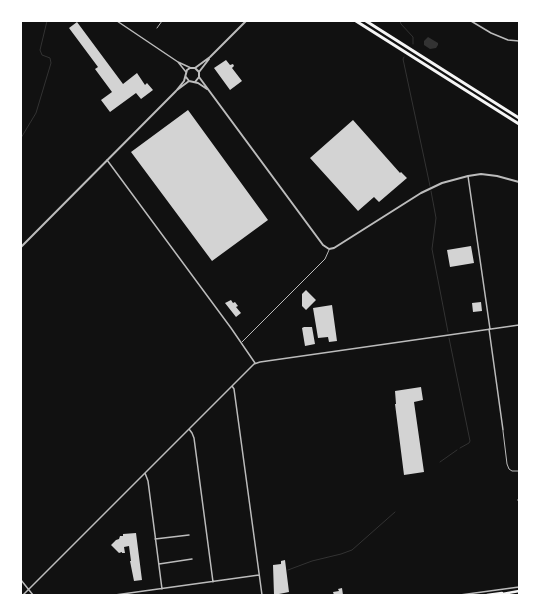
<!DOCTYPE html>
<html>
<head>
<meta charset="utf-8">
<style>
  body { margin:0 }
  #map { position:relative; width:540px; height:616px; overflow:hidden; background:#111; font-family:Cabin,sans-serif }
  canvas { display:block }
  .frame { position:absolute; inset:0; border:22px solid #fff; pointer-events:none }
</style>
</head>
<body>
<div id="map">
<canvas width="540" height="616"></canvas>
<div class="frame"></div>
</div>
<script>
const ctx = document.querySelector('canvas').getContext('2d');
ctx.lineJoin = 'round';
function paint(path, color) { ctx.fillStyle = color; ctx.fill(path, 'evenodd'); }
const toPath = rows => new Path2D(rows.map(r => 'M' + r).join(''));
function trace(path, color, width, dash) { ctx.strokeStyle = color; ctx.lineWidth = width; ctx.lineCap = dash ? 'butt' : 'round'; ctx.setLineDash(dash || []); ctx.stroke(path); }
const water = toPath([
  [428,37,438,43,438,45,436,48,430,49,424,45,424,41]
]);
const stream = toPath([
  [400,21,401,24,413,37,413,44],
  [404,57,403,59,430,186],
  [21,138,36,113,51,63,50,58,42,55,40,50,47,21],
  [431,191,436,218,432,249,448,332],
  [449,338,470,441,469,443,460,448],
  [440,462,457,450],
  [288,570,312,561,341,554,352,550,395,512]
]);
const building = toPath([
  [77,22,123,84,137,73,145,85,147,83,153,90,141,99,136,93,110,112,101,100,112,92,95,69,98,67,69,28],
  [226,60,230,65,233,64,234,66,232,68,242,81,230,90,214,68],
  [188,110,268,220,212,261,131,152],
  [353,120,400,173,401,172,407,178,379,202,374,197,358,211,310,158],
  [471,246,474,263,450,267,447,250],
  [306,290,316,300,306,310,302,306,302,294],
  [231,300,233,303,235,302,238,306,236,307,241,313,236,317,225,303],
  [481,302,482,311,473,312,472,303],
  [332,305,337,341,329,342,328,337,318,338,313,308],
  [304,327,312,327,315,344,305,346,302,328],
  [421,387,423,400,414,402,424,472,404,475,395,404,396,404,395,391],
  [136,533,142,580,134,581,130,561,131,561,129,546,124,547,125,553,122,553,122,552,119,553,111,545,116,540,119,539,120,536,123,536,123,534],
  [285,560,289,592,274,595,273,565,281,564,281,561],
  [342,588,343,595,334,595,333,592,339,591,338,589]
]);
const service = toPath([
  [157,28,162,21],
  [242,342,325,259,329,250],
  [503,431,507,464,509,469,512,471,519,471]
]);
const minor = toPath([
  [117,21,178,62,191,68],
  [471,21,491,33,508,40,519,41],
  [178,62,186,72],
  [107,160,231,328,255,363],
  [468,176,490,329],
  [489,329,503,430],
  [232,386,234,389,262,595],
  [189,429,192,433,194,438,213,582],
  [145,473,148,481,162,589],
  [518,500,519,500],
  [155,539,189,535],
  [159,564,192,559],
  [21,580,33,595],
  [23,595,254,364,260,362,519,325],
  [115,595,259,575],
  [460,595,519,587]
]);
const tertiary = toPath([
  [195,68,210,57,246,21],
  [199,72,209,59],
  [186,77,189,81,198,83,207,89],
  [199,77,323,245,329,249,334,248,421,193,442,183,468,176,481,174,497,176,519,182],
  [177,90,189,81],
  [21,247,176,91,184,81,187,70,190,68,195,68,199,72,199,77,195,82]
]);
const secondary = toPath([
  [487,595,502,593],
  [497,595,519,591]
]);
const motorway = toPath([
  [356,21,519,124],
  [366,21,519,118]
]);
paint(water, '#333');
trace(stream, '#333', 1);
paint(building, '#d3d3d3');
trace(service, '#bcbcbc', 1);
trace(minor, '#bcbcbc', 1.5);
trace(tertiary, '#bcbcbc', 2);
trace(secondary, '#f5f5f5', 2.5);
trace(motorway, '#f5f5f5', 3);
</script>
</body>
</html>
